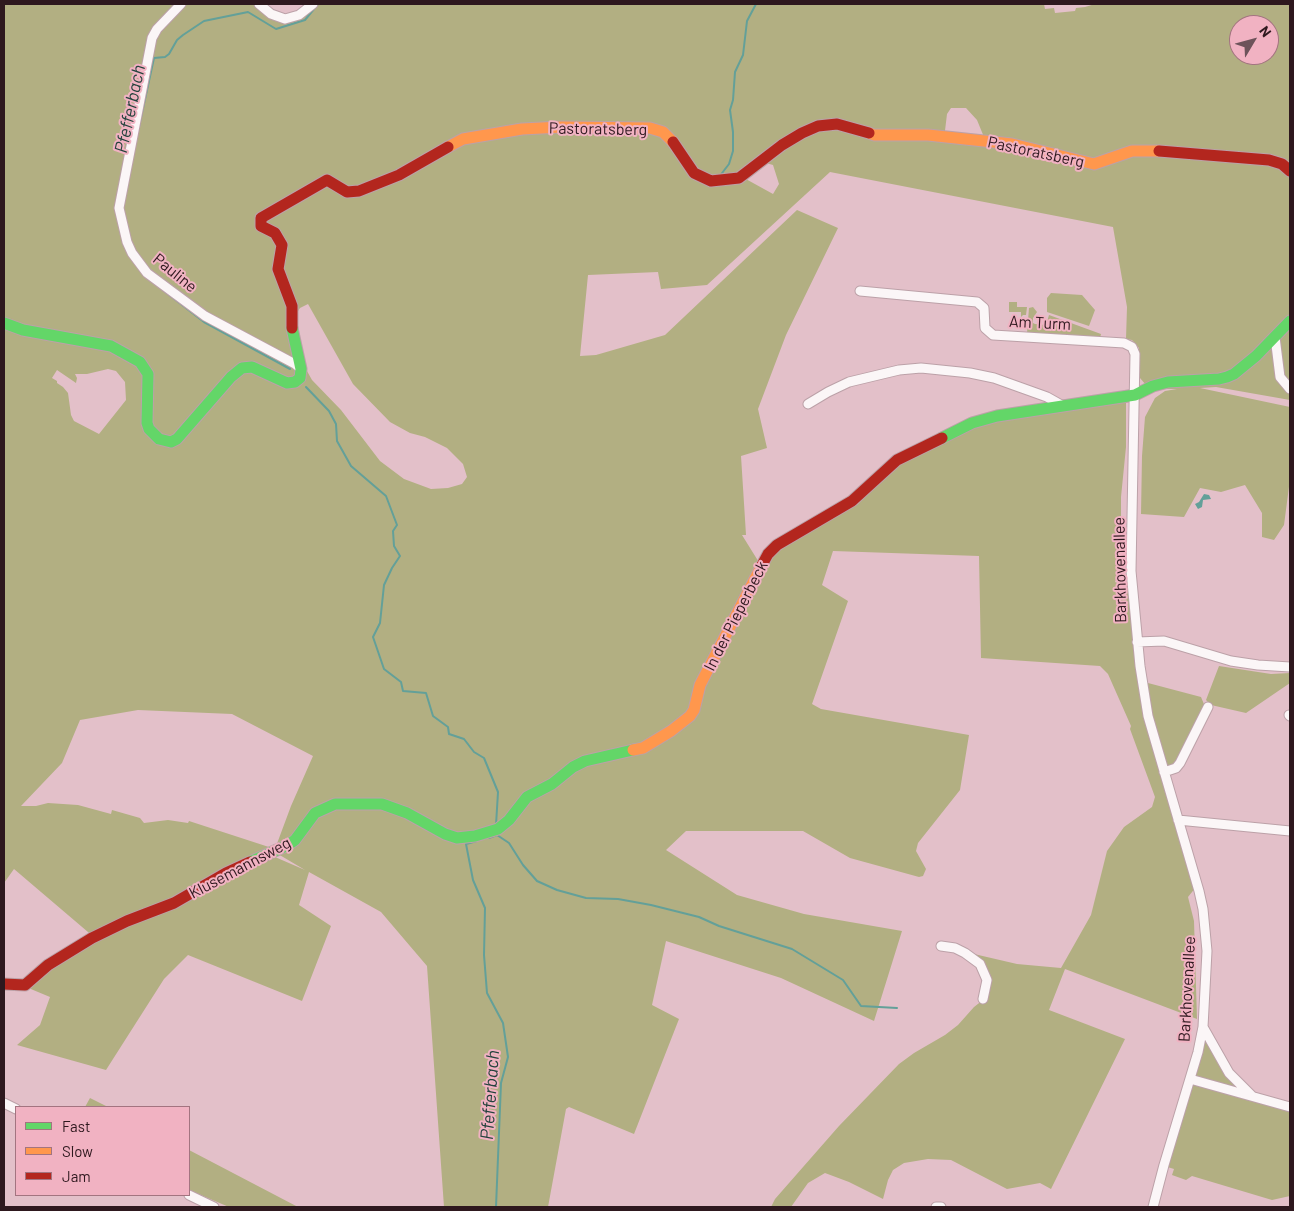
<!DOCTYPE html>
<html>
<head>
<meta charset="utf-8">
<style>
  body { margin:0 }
  #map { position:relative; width:1294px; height:1211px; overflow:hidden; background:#e3c0c9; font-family:Barlow,sans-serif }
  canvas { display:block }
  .frame { position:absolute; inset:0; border:5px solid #2e181e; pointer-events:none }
  .legend { position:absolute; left:15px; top:1106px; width:175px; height:90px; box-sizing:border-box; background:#f1b2c2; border:1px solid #a37480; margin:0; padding:6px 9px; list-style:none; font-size:15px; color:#2e181e }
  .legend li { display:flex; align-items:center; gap:10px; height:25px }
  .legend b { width:25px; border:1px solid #a37480 }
  .north { position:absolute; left:1229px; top:15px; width:50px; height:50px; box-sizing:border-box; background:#f1b2c2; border:1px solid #a37480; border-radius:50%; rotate:53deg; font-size:14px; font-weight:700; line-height:20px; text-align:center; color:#2e181e }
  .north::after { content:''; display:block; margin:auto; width:18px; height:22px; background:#6d535a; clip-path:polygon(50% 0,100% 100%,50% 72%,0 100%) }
</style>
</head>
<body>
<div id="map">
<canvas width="1294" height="1211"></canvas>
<div class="frame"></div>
<ul class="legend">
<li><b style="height:6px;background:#63d668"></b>Fast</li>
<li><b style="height:6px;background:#ff974d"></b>Slow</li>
<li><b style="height:6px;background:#b3261e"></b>Jam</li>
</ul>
<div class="north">N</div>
</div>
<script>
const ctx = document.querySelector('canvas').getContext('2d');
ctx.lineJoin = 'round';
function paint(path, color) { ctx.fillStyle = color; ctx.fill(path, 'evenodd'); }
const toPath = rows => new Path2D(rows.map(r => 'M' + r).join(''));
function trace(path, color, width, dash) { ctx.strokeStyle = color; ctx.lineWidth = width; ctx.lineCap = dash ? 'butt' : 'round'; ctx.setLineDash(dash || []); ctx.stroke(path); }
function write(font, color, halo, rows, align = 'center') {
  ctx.font = font + ' Barlow,sans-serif'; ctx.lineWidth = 4; ctx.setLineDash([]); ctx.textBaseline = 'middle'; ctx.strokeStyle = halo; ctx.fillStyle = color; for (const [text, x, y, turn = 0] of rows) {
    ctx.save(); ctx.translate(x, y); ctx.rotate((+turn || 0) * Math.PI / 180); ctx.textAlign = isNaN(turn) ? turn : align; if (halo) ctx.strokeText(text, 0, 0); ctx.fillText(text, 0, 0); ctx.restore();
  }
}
const green = toPath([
  [4,4,255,4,277,21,317,4,1044,4,1045,9,1054,8,1055,13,1075,11,1076,8,1085,7,1095,4,1290,4,1290,400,1216,387,1200,388,1290,407,1290,479,1284,525,1274,540,1262,537,1262,513,1245,485,1221,492,1200,488,1184,517,1141,514,1142,456,1145,417,1155,398,1165,391,1177,389,1159,389,1152,392,1140,378,1139,348,1132,340,1126,339,1127,307,1113,227,830,172,707,285,661,289,658,272,588,275,580,356,596,355,665,335,797,210,838,228,786,335,758,409,767,448,741,456,746,535,742,535,760,564,808,531,858,504,891,468,974,428,1001,420,1122,399,1126,403,1126,447,1121,497,1121,568,1115,582,1130,588,1142,682,1148,683,1201,697,1206,709,1183,758,1165,770,1196,887,1188,897,1194,921,1197,1019,1065,969,1049,1010,1125,1039,1051,1189,1040,1183,1007,1189,951,1160,928,1159,904,1163,893,1170,888,1180,883,1199,849,1182,825,1173,808,1183,791,1207,771,1207,775,1199,839,1126,899,1064,914,1053,945,1035,958,1025,974,1007,983,1000,987,985,981,965,974,954,1017,964,1061,968,1091,915,1107,851,1124,827,1152,807,1155,797,1130,729,1131,726,1108,674,1100,666,981,658,979,556,833,551,822,585,848,601,812,704,821,709,969,735,960,790,918,843,916,851,926,869,923,876,919,877,850,858,803,831,686,831,666,850,737,895,804,914,902,931,874,1021,781,978,666,941,652,1005,679,1019,634,1134,569,1107,566,1109,548,1207,444,1207,427,966,381,912,309,872,299,905,331,926,302,1001,188,955,164,979,106,1070,17,1045,40,1025,50,997,26,987,95,938,14,869,4,883],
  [1239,25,1269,25,1269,55,1239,55],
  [951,108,966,108,977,120,986,142,944,139,947,114],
  [759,161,773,165,779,184,773,194,744,178],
  [308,304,353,384,390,422,410,433,425,437,447,448,463,464,467,477,462,484,448,488,431,489,404,479,380,461,341,410,312,380,307,371,297,345,295,316,300,308],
  [108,369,116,371,125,382,126,400,99,434,74,421,71,415,68,393,63,387,57,383,57,381,52,378,57,370,76,383,77,378,75,374,87,374],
  [138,710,232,714,313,756,291,806,275,849,189,821,188,823,168,820,144,823,140,818,112,810,111,814,78,805,48,803,36,806,21,806,62,763,80,720],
  [275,850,278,854,305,870,275,857],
  [1051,293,1082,295,1095,310,1089,326,1047,312,1047,298],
  [1009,302,1017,302,1017,307,1027,307,1026,315,1023,315,1021,317,1021,312,1009,312],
  [1033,307,1037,312,1033,318,1033,323,1035,324,1046,325,1049,315,1101,334,1100,338,1027,333,1029,308],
  [1219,666,1271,674,1290,673,1290,683,1246,713,1211,705,1206,700],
  [1203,1037,1235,1087,1253,1100,1290,1111,1290,1196,1272,1200,1192,1176,1186,1180,1172,1175,1174,1169,1164,1166],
  [90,1098,108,1107,85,1107],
  [189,1150,298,1207,229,1207,189,1190]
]);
const water = toPath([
  [1204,494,1209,495,1211,499,1203,500,1202,507,1198,509,1195,504,1199,502]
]);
const stream = toPath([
  [138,131,154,58,165,57,169,54,177,40,183,35,204,21,248,12,276,29,305,20,318,4],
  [719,177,729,164,733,151,733,132,730,110,733,100,735,72,743,55,747,21,756,4],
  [159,287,204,322,290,369],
  [306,387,329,411,336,424,337,441,351,466,386,496,397,525,393,531,394,546,400,556,392,568,384,585,380,623,373,637,384,669,401,682,403,691,426,693,433,716,448,727,449,734,464,739,474,752,484,758,498,792,496,825],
  [489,838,497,835,509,843,523,865,537,881,557,890,586,898,618,899,651,905,699,917,719,926,792,949,843,980,861,1006,897,1008],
  [477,841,466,844,473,880,485,908,484,955,487,993,503,1023,508,1057,501,1083,496,1207]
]);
const street = toPath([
  [181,4,157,29,152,38,119,208,127,242,132,253,147,273,205,316,295,364,301,369],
  [259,4,271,14,285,19,299,15,313,4],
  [860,291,977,302,984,308,985,328,993,335,1124,343,1132,347,1135,354,1131,571,1140,666,1148,716,1199,891,1203,909,1207,951,1203,1027,1198,1052,1164,1165,1153,1207],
  [1275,337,1280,377,1290,389],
  [808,404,828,392,849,382,899,370,921,368,970,373,994,378,1047,397,1063,406],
  [1137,642,1164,641,1231,661,1258,665,1290,667],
  [1289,715,1290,716],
  [1164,772,1176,768,1180,763,1208,707],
  [1178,820,1290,831],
  [941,946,955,948,965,953,980,964,987,980,983,999],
  [1203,1027,1229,1073,1252,1096],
  [1190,1079,1290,1107],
  [4,1103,16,1109],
  [189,1195,214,1207],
  [936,1207,941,1207]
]);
const fast = toPath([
  [4,323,23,330,111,346,140,362,148,374,147,423,149,429,159,439,171,442,177,439,231,377,242,368,252,367,287,383,295,382,300,378,301,369,292,328],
  [942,438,972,423,997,416,1135,395,1153,386,1168,382,1219,379,1227,377,1234,374,1256,356,1290,321],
  [250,862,288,845,295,840,315,813,335,804,382,804,407,813,445,834,457,838,475,836,498,829,509,820,527,797,552,784,573,767,585,761,633,750]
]);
const slow = toPath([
  [869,133,874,135,928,135,1012,144,1094,164,1132,151,1159,151],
  [448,147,463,139,522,129,561,127,650,128,663,132,673,142],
  [633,750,643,748,671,731,690,716,694,710,700,685,761,567]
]);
const jam = toPath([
  [673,142,694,173,711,181,739,178,782,145,802,133,818,126,837,124,869,133],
  [1159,151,1269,160,1282,164,1290,171],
  [292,328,292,306,278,269,282,245,275,233,261,226,261,218,327,180,347,192,359,191,399,175,448,147],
  [761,567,768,554,777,545,852,501,897,460,942,438],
  [4,984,25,985,48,965,92,938,127,921,174,903,226,873,250,862]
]);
const streetNames = [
  ["Pastoratsberg",598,129,1],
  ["Pastoratsberg",1036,152,12],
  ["Pauline",175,273,39],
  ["Am Turm",1040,323,3],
  ["Barkhovenallee",1120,570,-91],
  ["In der Pieperbeck",736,616,-63],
  ["Klusemannsweg",240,868,-28],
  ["Barkhovenallee",1187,989,-87]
];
const waterNames = [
  ["Pfefferbach",130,109,-78],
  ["Pfefferbach",490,1095,-86]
];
paint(green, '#b2af82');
paint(water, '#63a099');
trace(stream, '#63a099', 2);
trace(street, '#bca1a8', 11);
trace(fast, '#bca1a8', 13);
trace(slow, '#bca1a8', 13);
trace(jam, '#bca1a8', 13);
trace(street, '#fbf6f7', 9);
trace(fast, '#63d668', 11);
trace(slow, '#ff974d', 11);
trace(jam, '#b3261e', 11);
write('16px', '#2e181e', '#f1b2c2', streetNames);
write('italic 18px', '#24433d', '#f1b2c2', waterNames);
</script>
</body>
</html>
